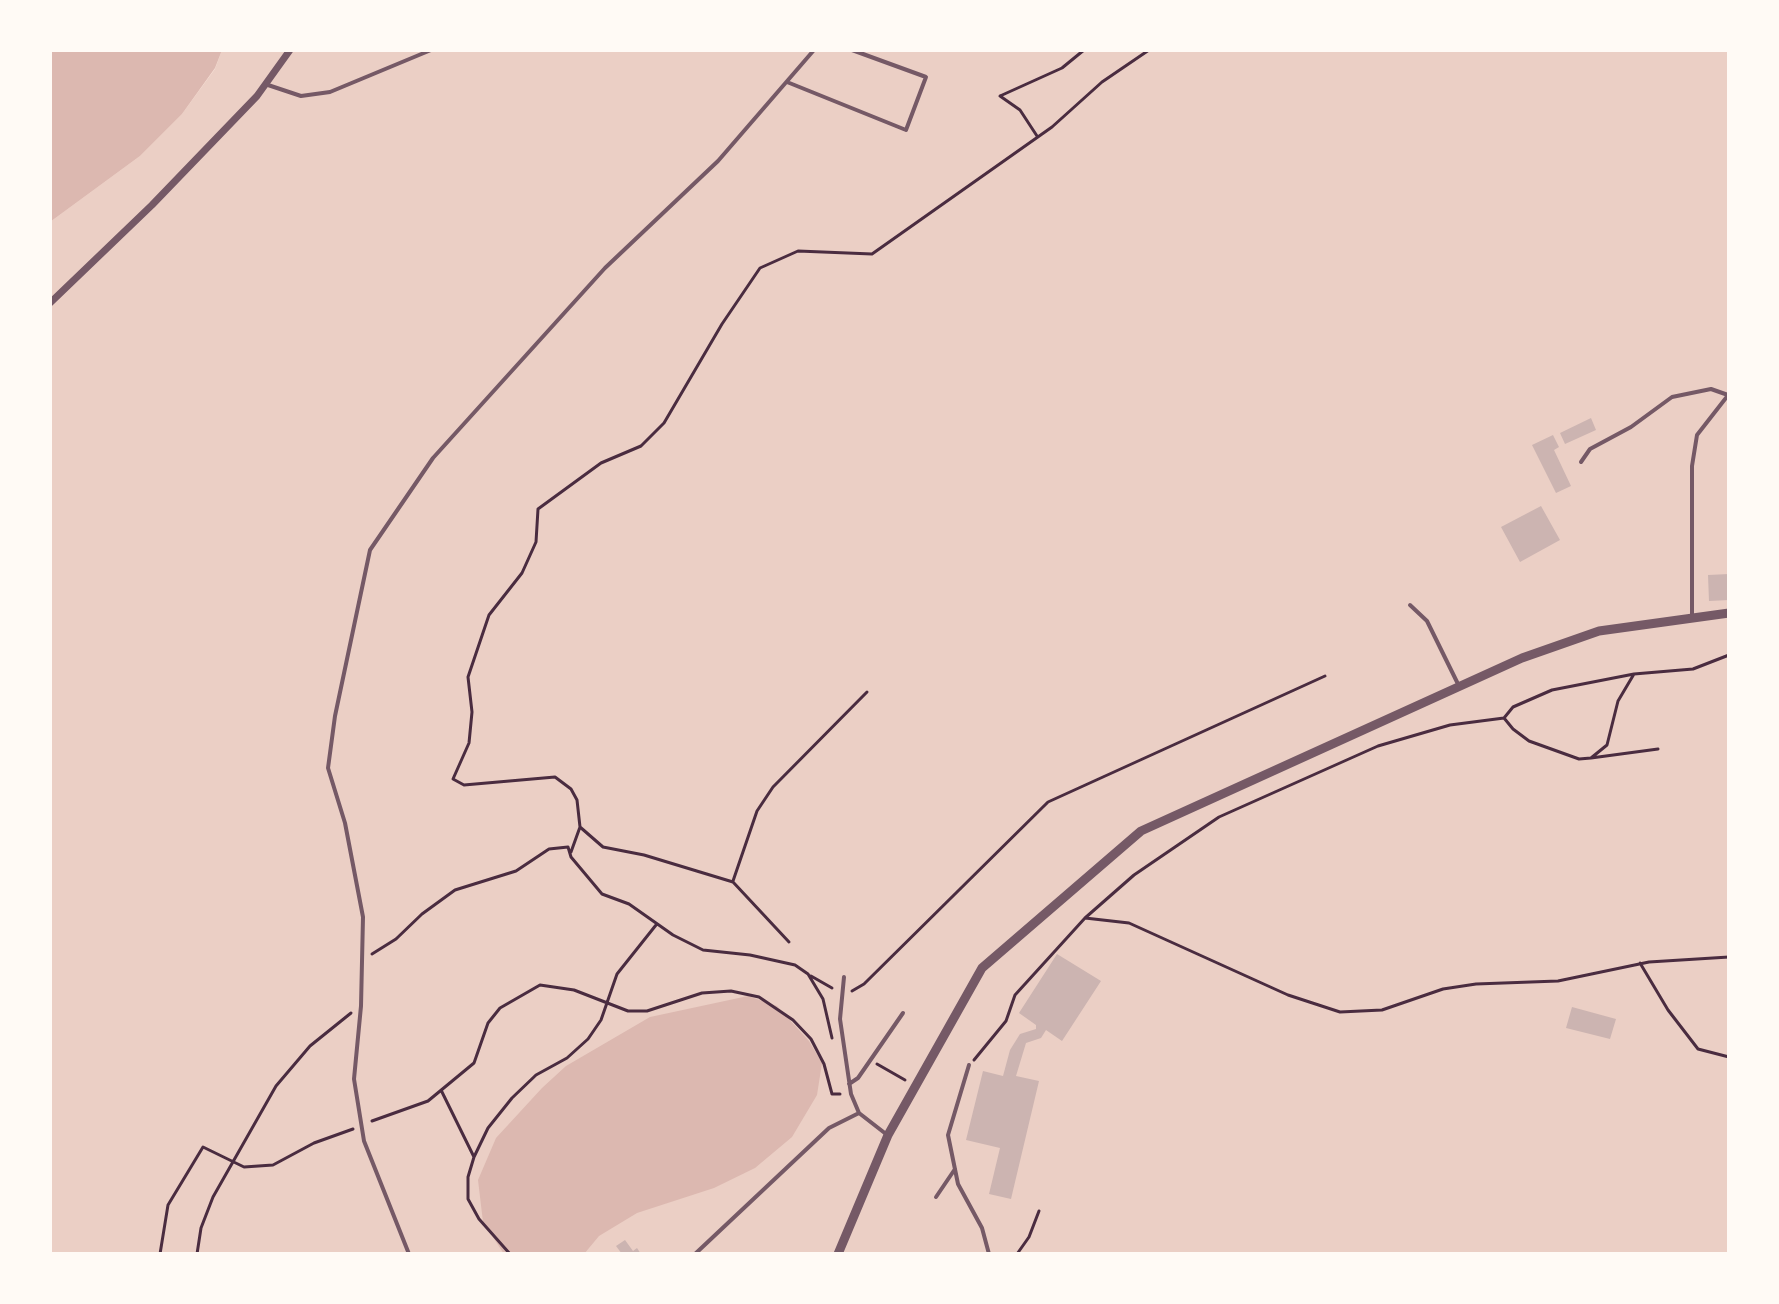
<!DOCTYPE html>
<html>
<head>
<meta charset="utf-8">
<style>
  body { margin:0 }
  #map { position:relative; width:1779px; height:1304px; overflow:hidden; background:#f7e1d7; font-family:Jost,sans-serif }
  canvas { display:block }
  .frame { position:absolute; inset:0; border:52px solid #fffaf5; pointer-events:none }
</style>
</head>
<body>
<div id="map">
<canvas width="1779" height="1304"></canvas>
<div class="frame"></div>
</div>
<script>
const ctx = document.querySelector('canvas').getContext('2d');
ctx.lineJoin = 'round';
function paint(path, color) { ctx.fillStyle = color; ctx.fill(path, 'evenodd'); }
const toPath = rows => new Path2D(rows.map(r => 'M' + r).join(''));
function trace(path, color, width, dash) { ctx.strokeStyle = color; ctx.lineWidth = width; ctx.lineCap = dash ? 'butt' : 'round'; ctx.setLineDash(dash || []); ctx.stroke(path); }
const green = toPath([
  [222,50,1729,50,1729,1254,50,1254,50,222,140,156,182,114,215,69]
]);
const water = toPath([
  [50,50,222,50,215,68,182,114,140,156,50,222],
  [748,996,777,1006,809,1041,822,1063,817,1095,792,1137,755,1168,714,1188,637,1213,599,1236,584,1254,504,1254,483,1222,478,1180,496,1138,542,1088,566,1066,650,1017]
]);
const building = toPath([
  [1591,418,1596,430,1565,444,1560,433],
  [1553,435,1559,447,1554,450,1571,486,1556,493,1532,445],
  [1541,506,1560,540,1520,562,1501,527],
  [1729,574,1729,600,1709,601,1708,575],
  [1057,954,1101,981,1062,1041,1046,1030,1041,1038,1026,1043,1016,1076,1039,1081,1011,1199,989,1194,1000,1148,966,1140,983,1071,1003,1076,1010,1050,1020,1034,1036,1029,1036,1025,1019,1013],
  [1572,1007,1616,1019,1610,1039,1566,1028],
  [625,1240,633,1251,637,1248,641,1254,622,1254,616,1246]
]);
const path = toPath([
  [1000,96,1062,68,1084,50],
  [1000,96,1020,110,1037,136],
  [1634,674,1618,701,1607,745,1591,758,1658,749],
  [1504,718,1513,729,1529,741,1579,759,1591,758],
  [580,827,603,847,644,855,733,882,789,942],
  [571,852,580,827,577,800,571,789,555,777,464,785,453,779,469,743,472,712,468,677,489,615,522,573,536,542,538,509,601,463,641,446,664,423,722,324,760,268,798,251,872,254,1052,127,1102,82,1149,50],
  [733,881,757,811,773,787,867,692],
  [1085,918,1129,923,1288,995,1340,1012,1382,1010,1443,989,1476,984,1558,981,1649,962,1729,957],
  [372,954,396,939,422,914,455,890,516,871,549,849,568,847,571,857,602,894,629,904,673,935,703,950,750,955,795,965,808,974,823,999,832,1038],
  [1640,963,1668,1010,1698,1049,1729,1057],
  [811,976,832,988],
  [852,991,864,984,1048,802,1325,676],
  [974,1060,1006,1021,1015,995,1085,918,1134,875,1219,817,1378,746,1450,725,1504,718,1513,707,1552,690,1634,674,1693,669,1729,655],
  [877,1064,905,1080],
  [441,1090,474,1157],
  [372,1121,428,1101,474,1063,488,1023,500,1008,540,985,574,990,628,1011,647,1011,702,993,731,991,759,997,793,1020,811,1039,824,1064,832,1094,840,1094],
  [160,1254,168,1205,203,1147,244,1167,273,1165,314,1143,353,1129],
  [197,1254,201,1228,213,1197,276,1086,310,1046,351,1013],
  [510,1254,479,1219,468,1199,468,1177,474,1157,488,1128,512,1098,536,1075,567,1058,588,1039,601,1020,617,974,656,925],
  [1017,1254,1029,1237,1039,1211]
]);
const service = toPath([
  [787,82,906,130,926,77,852,50],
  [265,84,301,96,330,92,431,50],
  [1581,462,1590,449,1631,427,1672,397,1711,389,1728,395],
  [1410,605,1427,621,1458,684],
  [1692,615,1692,466,1697,435,1729,394],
  [844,977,840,1019,851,1094,859,1113,886,1134],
  [969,1065,948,1135,958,1184,982,1228,989,1254],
  [849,1084,858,1078,903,1013],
  [936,1197,955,1169],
  [409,1254,364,1141,354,1079,361,1006,363,917,345,823,328,768,335,716,370,550,433,458,605,268,718,161,814,50],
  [695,1254,829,1128,859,1113]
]);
const minor = toPath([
  [50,303,152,205,257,96,290,50]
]);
const tertiary = toPath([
  [838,1254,888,1135,982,968,1141,831,1522,658,1599,631,1729,613]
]);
paint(green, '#ebcfc5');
paint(water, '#dcb8b0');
paint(building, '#ccb4b1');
trace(path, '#4a2c40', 3);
trace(service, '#755966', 4);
trace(minor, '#755966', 7);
trace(tertiary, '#755966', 9);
</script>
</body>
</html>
